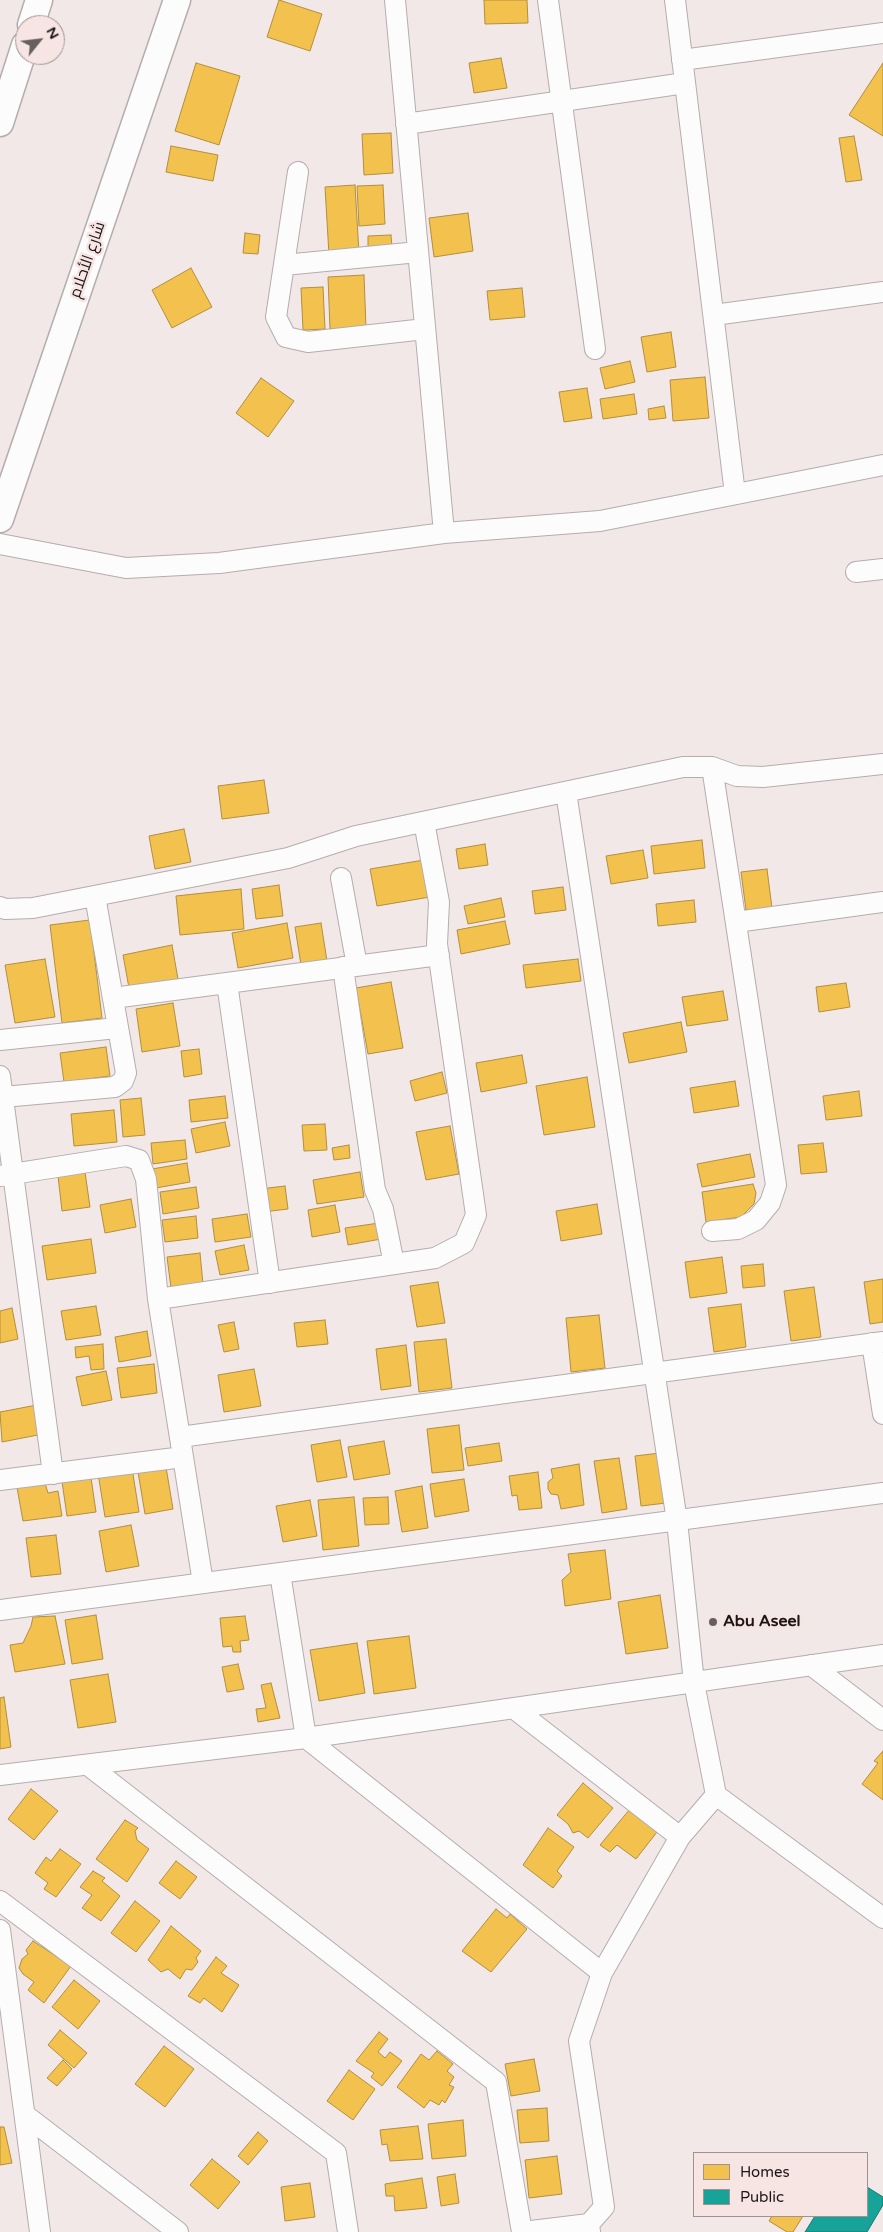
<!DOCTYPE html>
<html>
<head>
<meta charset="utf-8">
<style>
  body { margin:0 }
  #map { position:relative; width:883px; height:2232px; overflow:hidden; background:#f2e8e8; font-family:"Varela Round",sans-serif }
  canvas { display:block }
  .legend { position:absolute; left:693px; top:2152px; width:175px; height:65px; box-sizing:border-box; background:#f7e5e3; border:1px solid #9f9291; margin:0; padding:6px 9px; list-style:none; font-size:15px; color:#1c1616 }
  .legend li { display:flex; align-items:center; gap:10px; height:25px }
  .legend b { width:25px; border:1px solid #9f9291 }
  .north { position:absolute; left:15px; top:15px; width:50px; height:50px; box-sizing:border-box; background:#f7e5e3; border:1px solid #9f9291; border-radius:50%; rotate:61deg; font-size:14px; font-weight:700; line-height:20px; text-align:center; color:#1c1616 }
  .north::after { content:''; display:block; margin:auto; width:18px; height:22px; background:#676060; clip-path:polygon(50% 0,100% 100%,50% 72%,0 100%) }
</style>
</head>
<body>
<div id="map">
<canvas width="883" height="2232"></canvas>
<ul class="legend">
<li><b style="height:14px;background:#f2c14e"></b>Homes</li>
<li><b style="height:14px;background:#17a398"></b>Public</li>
</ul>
<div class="north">N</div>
</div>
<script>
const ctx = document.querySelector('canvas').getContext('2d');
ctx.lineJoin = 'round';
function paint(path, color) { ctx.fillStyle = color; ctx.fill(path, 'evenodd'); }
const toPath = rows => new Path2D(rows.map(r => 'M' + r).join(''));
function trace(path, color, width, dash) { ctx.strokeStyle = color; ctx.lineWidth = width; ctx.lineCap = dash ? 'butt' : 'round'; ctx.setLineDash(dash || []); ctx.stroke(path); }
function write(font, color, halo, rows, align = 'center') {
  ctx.font = font + ' "Varela Round",Cairo,sans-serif'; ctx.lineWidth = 5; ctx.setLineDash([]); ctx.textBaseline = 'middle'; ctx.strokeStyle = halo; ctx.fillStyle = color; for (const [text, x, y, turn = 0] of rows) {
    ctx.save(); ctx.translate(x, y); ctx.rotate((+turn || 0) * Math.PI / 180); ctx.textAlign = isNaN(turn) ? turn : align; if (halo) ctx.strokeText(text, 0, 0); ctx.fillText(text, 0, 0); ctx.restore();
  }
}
const homes = toPath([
  [279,0,322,14,310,51,267,37,279,0],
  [484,0,527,0,528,23,485,24,484,0],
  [501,58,507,88,474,93,469,63,501,58],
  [196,63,240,76,219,145,175,131,196,63],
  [883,63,883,136,849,115,883,63],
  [391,133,393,173,364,175,362,134,391,133],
  [854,136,862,180,846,182,839,138,854,136],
  [171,146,218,155,213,181,166,172,171,146],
  [355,185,359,253,329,255,325,187,355,185],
  [383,185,385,224,359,226,357,186,383,185],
  [468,213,473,251,434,257,429,218,468,213],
  [245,233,260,235,258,254,243,253,245,233],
  [391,235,392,247,368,248,368,236,391,235],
  [191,268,212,307,172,328,152,290,191,268],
  [364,275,366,328,330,329,328,277,364,275],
  [323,287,325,329,303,330,301,288,323,287],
  [522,288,525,317,490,320,487,291,522,288],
  [671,332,676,367,647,372,641,337,671,332],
  [630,361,635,382,605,389,600,368,630,361],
  [705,377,709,418,673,421,670,380,705,377],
  [261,378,294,401,268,437,236,413,261,378],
  [587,388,592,418,564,422,559,392,587,388],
  [634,394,637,414,603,419,600,399,634,394],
  [664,406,666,418,649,420,648,409,664,406],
  [264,780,269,813,222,819,218,786,264,780],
  [184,829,191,862,155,869,149,836,184,829],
  [702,840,705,868,654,874,651,846,702,840],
  [485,844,488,865,459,869,456,849,485,844],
  [643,850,648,878,611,884,606,856,643,850],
  [424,860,430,897,377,906,370,869,424,860],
  [767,869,772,908,746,910,741,872,767,869],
  [279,885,283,916,256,919,252,889,279,885],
  [563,887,566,910,535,914,532,891,563,887],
  [241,889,244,929,180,935,176,896,241,889],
  [501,898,505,917,468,924,464,906,501,898],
  [694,900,696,922,658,926,656,904,694,900],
  [90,920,102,1018,62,1023,50,925,90,920],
  [505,921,510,944,461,954,457,930,505,921],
  [287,923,293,958,238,968,232,933,287,923],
  [321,923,327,961,301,965,295,927,321,923],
  [172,945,178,979,129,988,123,955,172,945],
  [45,959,55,1017,15,1023,5,965,45,959],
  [578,959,581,981,526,988,523,965,578,959],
  [391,982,403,1048,368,1054,356,988,391,982],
  [846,983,850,1007,819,1012,816,987,846,983],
  [723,991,728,1020,687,1026,682,997,723,991],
  [173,1003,180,1046,142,1052,136,1009,173,1003],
  [681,1022,687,1052,629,1063,623,1033,681,1022],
  [106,1047,110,1076,64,1082,60,1053,106,1047],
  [199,1049,202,1074,184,1077,181,1051,199,1049],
  [522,1055,527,1083,481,1092,476,1063,522,1055],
  [442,1072,447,1093,415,1101,410,1081,442,1072],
  [587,1077,595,1127,544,1135,536,1086,587,1077],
  [735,1081,739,1106,694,1113,690,1088,735,1081],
  [859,1091,862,1116,826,1120,823,1096,859,1091],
  [225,1096,228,1118,191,1122,189,1100,225,1096],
  [141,1098,145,1135,123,1137,120,1100,141,1098],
  [114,1110,117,1142,74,1146,71,1114,114,1110],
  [225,1122,230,1146,196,1153,191,1129,225,1122],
  [325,1124,327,1150,304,1151,302,1125,325,1124],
  [450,1126,459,1174,426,1180,416,1132,450,1126],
  [185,1140,187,1159,153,1164,151,1143,185,1140],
  [823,1143,827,1172,801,1174,798,1145,823,1143],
  [349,1145,350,1158,334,1160,332,1148,349,1145],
  [750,1154,755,1177,702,1187,697,1164,750,1154],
  [187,1163,190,1182,156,1188,152,1169,187,1163],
  [85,1172,90,1207,62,1211,58,1176,85,1172],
  [360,1172,364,1197,317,1204,313,1180,360,1172],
  [753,1184,756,1193,754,1204,741,1217,706,1222,702,1192,753,1184],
  [285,1186,288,1209,263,1212,260,1189,285,1186],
  [196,1187,199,1208,163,1214,160,1192,196,1187],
  [131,1199,136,1227,105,1233,100,1205,131,1199],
  [597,1204,602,1234,561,1241,556,1211,597,1204],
  [335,1205,340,1232,312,1237,308,1210,335,1205],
  [247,1214,251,1237,215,1242,212,1219,247,1214],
  [196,1216,198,1238,165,1242,162,1220,196,1216],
  [379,1223,381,1239,348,1245,345,1228,379,1223],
  [91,1239,96,1273,47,1280,42,1246,91,1239],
  [244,1245,249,1270,220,1275,215,1251,244,1245],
  [200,1253,203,1284,171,1288,167,1257,200,1253],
  [722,1257,727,1293,690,1298,685,1262,722,1257],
  [763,1264,765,1286,743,1288,741,1266,763,1264],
  [883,1279,883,1322,870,1324,864,1282,883,1279],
  [438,1282,445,1323,417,1327,410,1286,438,1282],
  [814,1287,821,1337,791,1341,784,1291,814,1287],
  [741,1304,746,1347,714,1352,708,1308,741,1304],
  [96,1306,101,1335,66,1340,61,1311,96,1306],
  [12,1308,18,1339,0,1343,0,1311,12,1308],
  [599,1315,605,1368,571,1372,566,1318,599,1315],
  [325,1320,328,1344,297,1347,294,1323,325,1320],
  [234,1322,239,1349,224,1352,218,1325,234,1322],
  [147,1331,151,1356,119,1362,115,1337,147,1331],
  [446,1339,452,1388,419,1392,414,1342,446,1339],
  [103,1344,104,1369,91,1370,89,1356,76,1358,75,1347,103,1344],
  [406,1345,411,1386,381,1390,376,1349,406,1345],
  [154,1364,157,1393,121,1398,117,1368,154,1364],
  [254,1369,261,1406,224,1412,218,1375,254,1369],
  [106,1371,112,1400,82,1406,76,1377,106,1371],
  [37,1405,43,1434,2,1442,0,1412,37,1405],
  [459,1425,464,1470,432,1473,427,1429,459,1425],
  [340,1440,347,1477,317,1482,311,1445,340,1440],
  [384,1441,390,1474,354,1480,348,1447,384,1441],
  [499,1443,502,1461,468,1466,465,1448,499,1443],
  [660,1453,666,1503,641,1506,635,1456,660,1453],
  [619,1458,627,1509,602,1513,594,1461,619,1458],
  [579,1464,584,1505,561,1509,558,1495,551,1494,548,1489,548,1482,553,1478,551,1469,579,1464],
  [166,1467,173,1509,145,1514,138,1472,166,1467],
  [132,1468,139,1512,105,1517,98,1473,132,1468],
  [90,1471,96,1512,67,1516,61,1475,90,1471],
  [538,1472,542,1508,519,1510,517,1495,512,1496,509,1476,538,1472],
  [464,1479,469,1511,435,1517,430,1484,464,1479],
  [44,1480,48,1493,58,1491,62,1516,23,1521,16,1482,44,1480],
  [422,1486,428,1528,402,1532,395,1491,422,1486],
  [354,1497,359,1546,323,1550,318,1500,354,1497],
  [388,1497,389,1524,365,1525,363,1498,388,1497],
  [310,1500,317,1536,283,1542,276,1506,310,1500],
  [131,1525,139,1566,106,1572,99,1531,131,1525],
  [56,1535,61,1574,31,1577,26,1538,56,1535],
  [605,1550,611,1599,565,1606,562,1580,571,1572,568,1554,605,1550],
  [660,1595,668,1648,626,1654,618,1602,660,1595],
  [96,1615,103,1659,72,1664,65,1620,96,1615],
  [55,1616,65,1664,15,1672,10,1645,23,1643,31,1626,33,1617,55,1616],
  [245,1616,249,1640,240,1641,241,1652,233,1652,232,1646,223,1647,220,1618,245,1616],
  [409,1636,416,1688,374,1694,367,1641,409,1636],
  [357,1643,365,1693,319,1701,310,1650,357,1643],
  [238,1664,244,1689,227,1692,222,1667,238,1664],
  [108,1674,116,1722,78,1728,70,1680,108,1674],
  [271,1683,280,1718,258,1722,256,1709,266,1708,261,1685,271,1683],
  [4,1697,11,1747,0,1749,0,1698,4,1697],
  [883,1751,883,1800,862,1784,878,1763,874,1761,883,1751],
  [583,1783,613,1808,588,1838,579,1831,573,1833,568,1824,557,1815,583,1783],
  [31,1789,58,1811,34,1840,8,1819,31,1789],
  [630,1809,657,1832,636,1859,617,1845,610,1852,600,1845,630,1809],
  [125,1820,138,1828,135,1831,137,1840,149,1849,127,1882,96,1859,125,1820],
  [548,1828,574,1847,557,1871,562,1876,553,1888,523,1865,548,1828],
  [60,1849,81,1864,56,1897,44,1889,48,1883,35,1873,46,1857,51,1861,60,1849],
  [176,1861,197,1877,180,1899,159,1883,176,1861],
  [93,1871,105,1878,102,1881,120,1896,101,1921,82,1908,92,1895,80,1887,93,1871],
  [135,1901,160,1921,136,1952,111,1933,135,1901],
  [496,1909,507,1918,510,1914,527,1929,491,1972,462,1951,496,1909],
  [171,1926,201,1951,196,1958,198,1962,192,1970,186,1969,180,1979,168,1969,161,1972,148,1960,171,1926],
  [33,1941,71,1966,44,2003,28,1990,34,1982,23,1974,19,1968,22,1959,28,1954,26,1950,33,1941],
  [216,1957,227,1966,221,1973,239,1985,222,2012,204,1998,200,2003,188,1996,216,1957],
  [74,1980,100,2001,78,2029,52,2007,74,1980],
  [60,2030,87,2053,74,2068,48,2045,60,2030],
  [379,2032,388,2039,378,2052,385,2058,390,2052,402,2061,382,2086,371,2077,374,2073,356,2061,379,2032],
  [164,2046,194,2069,165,2107,135,2084,164,2046],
  [437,2051,453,2064,447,2071,454,2077,449,2085,454,2087,445,2103,442,2100,439,2105,430,2100,424,2108,397,2087,421,2054,429,2060,437,2051],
  [534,2059,540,2091,511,2096,505,2064,534,2059],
  [63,2060,72,2069,57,2086,47,2078,63,2060],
  [349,2070,375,2089,353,2120,327,2101,349,2070],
  [547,2108,549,2141,520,2143,517,2110,547,2108],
  [463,2120,466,2156,432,2159,428,2124,463,2120],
  [418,2126,423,2159,390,2161,387,2144,382,2145,380,2130,418,2126],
  [0,2127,4,2127,12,2163,0,2165,0,2127],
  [258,2132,268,2141,248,2165,238,2156,258,2132],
  [557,2156,562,2194,529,2198,525,2160,557,2156],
  [212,2159,240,2182,218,2209,190,2185,212,2159],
  [455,2174,459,2203,441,2206,437,2177,455,2174],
  [422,2178,427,2208,395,2211,394,2196,386,2196,385,2184,422,2178],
  [310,2183,315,2217,285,2221,281,2187,310,2183],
  [772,2216,803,2216,793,2232,787,2232,769,2221,772,2216]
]);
const public = toPath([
  [867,2187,883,2197,883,2205,867,2232,805,2232,815,2216,867,2216,867,2187]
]);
const minor = toPath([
  [395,0,444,533],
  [548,0,595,349],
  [675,0,735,494],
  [682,60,883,33],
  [406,124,685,83],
  [298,172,276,317,286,337,308,342,425,329],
  [284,265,418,252],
  [714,315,883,292],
  [0,544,126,568,219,563,444,533,600,521,883,465],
  [856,572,883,569],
  [566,792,677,1521,694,1683,716,1795,883,1918],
  [341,878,357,966],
  [0,907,5,909,33,908,288,858,356,836,683,767,712,767,737,776,763,777,883,764],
  [736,922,883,902],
  [343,967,375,1190,383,1209,394,1264],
  [227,983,270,1283],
  [113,998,439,955],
  [0,1040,117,1028],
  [0,1076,53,1474],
  [3,1097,115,1087,123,1081,126,1073,95,896],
  [0,1176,126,1156,139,1160,146,1179,158,1299,203,1583],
  [712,1231,738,1229,756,1220,770,1203,776,1185,712,767],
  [158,1299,435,1258,464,1243,476,1215,437,944,439,902,424,822],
  [872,1343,883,1414],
  [180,1437,883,1342],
  [0,1480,183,1457],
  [280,1573,306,1738,602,1973],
  [0,1610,883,1493],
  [811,1665,883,1720],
  [516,1710,680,1837],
  [88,1765,496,2082,522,2232],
  [0,1775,306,1738,883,1655],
  [0,1901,336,2153,348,2232],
  [0,1930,40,2232],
  [25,2115,178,2232],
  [523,2232,589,2224],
  [590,2232,589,2224,604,2207,579,2041,602,1973,680,1837,716,1795]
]);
const major = toPath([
  [31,25,39,0],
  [0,123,25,45],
  [0,519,177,0]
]);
const markers = [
  [713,1622,5,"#676060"]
];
const streetNames = [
  ["شارع الأحلام",88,260,-71]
];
const poiNames = [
  ["Abu Aseel",723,1622]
];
paint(homes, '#f2c14e');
trace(homes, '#b28e3d', 1);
paint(public, '#17a398');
trace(public, '#187971', 1);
trace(minor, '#b4adad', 22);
trace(major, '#b4adad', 29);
trace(minor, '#fdfcfc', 20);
trace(major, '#fdfcfc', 26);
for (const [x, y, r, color] of markers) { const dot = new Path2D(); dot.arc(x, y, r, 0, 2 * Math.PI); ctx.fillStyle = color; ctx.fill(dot); trace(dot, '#f7e5e3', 2); }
write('16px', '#1c1616', '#f7e5e3', streetNames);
write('bold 16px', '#1c1616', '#f7e5e3', poiNames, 'left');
</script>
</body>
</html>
